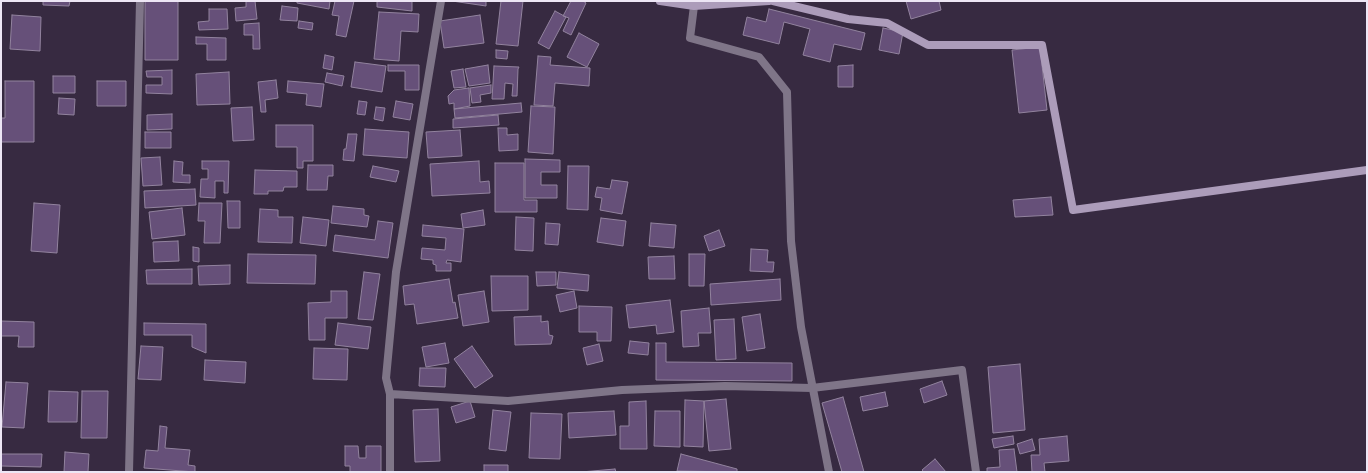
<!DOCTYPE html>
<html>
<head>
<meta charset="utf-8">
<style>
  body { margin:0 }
  #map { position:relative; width:1368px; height:473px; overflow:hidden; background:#372a41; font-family:Raleway,sans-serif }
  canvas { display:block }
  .frame { position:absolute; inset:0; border:2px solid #ede6f5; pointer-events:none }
</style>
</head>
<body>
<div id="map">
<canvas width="1368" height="473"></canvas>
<div class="frame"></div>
</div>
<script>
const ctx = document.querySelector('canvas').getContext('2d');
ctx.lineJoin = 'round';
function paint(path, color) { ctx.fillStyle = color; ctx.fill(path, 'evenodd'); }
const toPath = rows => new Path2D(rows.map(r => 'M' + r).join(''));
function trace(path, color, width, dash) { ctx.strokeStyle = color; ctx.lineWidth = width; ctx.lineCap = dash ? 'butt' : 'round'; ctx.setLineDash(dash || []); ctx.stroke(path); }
const building = toPath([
  [43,1,70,1,69,6,43,5,43,1],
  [145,1,178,1,178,60,145,60,145,1],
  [246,1,255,1,257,19,236,21,235,8,246,7,246,1],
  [297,1,330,1,329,9,297,3,297,1],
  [335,1,354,1,346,37,336,35,339,16,332,15,335,1],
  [377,1,412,1,412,11,377,7,377,1],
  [452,1,486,1,486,6,452,1],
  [501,1,523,1,518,46,496,44,501,1],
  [571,1,583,1,586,3,571,35,563,31,569,18,563,16,571,1],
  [906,1,939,1,941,10,911,19,906,1],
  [282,6,298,8,297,21,280,20,282,6],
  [209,9,227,9,228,29,199,30,198,22,209,21,209,9],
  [769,9,865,33,861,50,834,44,830,62,803,55,810,29,784,22,779,44,743,35,747,17,766,22,769,9],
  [555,11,566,17,549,49,538,43,555,11],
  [379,12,419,14,418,32,401,31,399,61,374,59,379,12],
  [12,15,41,17,40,51,10,49,12,15],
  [480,15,484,43,444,48,440,21,480,15],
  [299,21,313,23,312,30,298,28,299,21],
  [259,23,260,49,253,49,253,35,244,35,244,24,259,23],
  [883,28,903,32,899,54,879,50,883,28],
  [579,33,599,44,587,67,567,57,579,33],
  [196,37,226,38,226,60,207,60,207,44,196,44,196,37],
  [1040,47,1047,110,1019,113,1012,50,1040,47],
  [496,50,508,51,507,59,496,58,496,50],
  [325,55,334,57,332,70,323,68,325,55],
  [538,56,551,57,550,65,590,68,589,86,555,83,553,106,534,105,538,56],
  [355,62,386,66,382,92,351,87,355,62],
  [388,65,419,65,419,90,405,90,405,71,388,71,388,65],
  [488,65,490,83,469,86,465,69,488,65],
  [853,65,853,87,838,87,838,66,853,65],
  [494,66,519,67,518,69,517,96,512,96,513,84,505,83,504,99,492,99,494,66],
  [463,69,466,87,454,88,451,71,463,69],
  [172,70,172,94,146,93,146,85,162,85,162,77,147,77,146,71,172,70],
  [229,72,230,104,197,105,196,74,229,72],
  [327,73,344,76,342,86,325,82,327,73],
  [53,76,75,76,75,93,53,93,53,76],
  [276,80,278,98,265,100,266,112,261,112,258,82,276,80],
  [5,81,34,81,34,142,1,142,1,118,5,118,5,81],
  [97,81,126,81,126,106,97,106,97,81],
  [288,81,324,84,321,107,306,105,307,94,287,92,288,81],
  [491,85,491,93,480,95,481,102,472,103,470,88,491,85],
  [469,88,470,106,454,109,454,103,449,104,448,96,454,90,469,88],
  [59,98,75,99,74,115,58,114,59,98],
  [359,101,367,102,365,115,357,114,359,101],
  [396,101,413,104,410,120,393,117,396,101],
  [521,103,522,112,455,118,454,109,521,103],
  [531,106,555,107,553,154,528,152,531,106],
  [252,107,254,140,233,141,231,108,252,107],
  [376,107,385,108,383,121,374,119,376,107],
  [172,114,172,129,147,130,147,115,172,114],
  [498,115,499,125,453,128,453,119,498,115],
  [276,125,313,125,313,161,303,161,303,168,297,168,297,147,276,147,276,125],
  [498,128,507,128,507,135,518,134,518,150,499,151,498,128],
  [365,129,409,132,407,158,363,155,365,129],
  [460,130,462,156,428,158,426,132,460,130],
  [145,132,171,132,171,148,145,148,145,132],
  [348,134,357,134,354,161,343,160,344,149,346,149,348,134],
  [160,157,162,185,143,186,141,158,160,157],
  [525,159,560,160,560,172,541,172,541,185,557,185,557,198,525,198,525,159],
  [174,161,183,162,182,175,190,175,190,183,173,182,174,161],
  [202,161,229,161,228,193,224,193,224,181,215,181,215,198,200,197,201,179,208,179,208,169,202,169,202,161],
  [479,161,480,182,489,181,490,193,432,196,430,164,479,161],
  [495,163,524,163,524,200,537,200,537,212,495,212,495,163],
  [308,165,333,165,333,176,328,176,327,190,307,190,308,165],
  [373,166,399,171,396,182,370,177,373,166],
  [568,166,589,166,588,210,567,209,568,166],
  [255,170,297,171,297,187,284,187,283,191,268,191,268,194,254,194,255,170],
  [612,180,628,182,622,214,600,210,602,198,595,197,597,187,610,189,612,180],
  [195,189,196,205,145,208,144,191,195,189],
  [1051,197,1053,215,1015,217,1013,200,1051,197],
  [227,201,240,201,240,228,228,228,227,201],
  [34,203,60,205,57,253,31,251,34,203],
  [199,203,222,203,220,243,204,243,205,221,198,221,199,203],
  [333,206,364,209,364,215,369,216,367,227,331,223,333,206],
  [182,208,185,235,152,239,149,212,182,208],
  [260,209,278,210,278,217,293,217,292,243,258,242,260,209],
  [483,210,485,225,463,228,461,214,483,210],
  [303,217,329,220,326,246,300,243,303,217],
  [516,217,534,218,533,251,515,250,516,217],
  [601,218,626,221,623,246,597,242,601,218],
  [378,221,393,223,388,258,333,251,335,235,375,240,378,221],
  [546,223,560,224,558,245,545,244,546,223],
  [651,223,676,225,674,248,649,246,651,223],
  [423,225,464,229,461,262,447,260,446,263,451,263,451,271,436,271,436,265,433,264,433,260,421,259,422,248,445,250,446,238,422,236,423,225],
  [719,230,725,246,709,251,704,236,719,230],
  [178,241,179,261,154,262,153,242,178,241],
  [193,247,199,248,199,262,193,261,193,247],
  [751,249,768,250,767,262,774,262,773,272,750,271,751,249],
  [248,254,316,255,315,284,247,283,248,254],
  [689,254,705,254,704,286,689,286,689,254],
  [674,256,675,279,649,279,648,257,674,256],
  [230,265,230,284,199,285,198,266,230,265],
  [192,269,192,284,147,284,146,270,192,269],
  [364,272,380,274,373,320,358,319,364,272],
  [536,272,556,272,556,285,537,286,536,272],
  [559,272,589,275,588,291,557,288,559,272],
  [491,276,528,276,528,310,492,311,491,276],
  [449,279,453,303,455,302,458,318,417,324,414,304,405,305,403,286,449,279],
  [780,279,781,300,711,305,710,284,780,279],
  [331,291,347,291,347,318,325,318,325,340,309,340,308,303,331,302,331,291],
  [484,291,489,322,463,326,458,295,484,291],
  [574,291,577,308,560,312,556,295,574,291],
  [670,300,674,332,657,334,656,325,629,328,626,305,670,300],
  [579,306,612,307,611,341,597,341,597,332,579,332,579,306],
  [709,308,711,333,698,333,699,346,683,347,681,311,709,308],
  [760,314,765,348,747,351,742,317,760,314],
  [541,316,541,322,548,321,549,335,553,336,551,344,515,345,514,317,541,316],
  [734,319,736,359,716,360,714,320,734,319],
  [1,321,34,322,34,347,18,347,19,336,1,336,1,321],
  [144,323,206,324,206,353,192,347,192,335,144,335,144,323],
  [338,323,371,327,368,349,335,345,338,323],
  [630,341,649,343,648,355,628,353,630,341],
  [445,343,449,363,426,367,422,347,445,343],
  [656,343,666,343,666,362,792,363,792,381,656,380,656,343],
  [599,344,603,361,587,365,583,348,599,344],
  [141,346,163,347,161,380,138,379,141,346],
  [472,346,493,376,475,388,454,359,472,346],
  [314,348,348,349,347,380,313,379,314,348],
  [205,360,246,362,245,383,204,380,205,360],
  [1020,364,1025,430,993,433,988,367,1020,364],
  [420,368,446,368,445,387,419,386,420,368],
  [942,381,947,395,924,403,920,389,942,381],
  [6,382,28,383,24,428,2,427,6,382],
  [49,391,78,392,77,422,48,422,49,391],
  [82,391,108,391,107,438,81,438,82,391],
  [885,392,888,406,863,411,860,397,885,392],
  [843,397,864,472,842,472,822,403,843,397],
  [726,399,731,449,709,451,704,401,726,399],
  [685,400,704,401,703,447,684,446,685,400],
  [470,401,475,417,456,423,451,407,470,401],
  [646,401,647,449,620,449,620,426,629,426,629,402,646,401],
  [438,409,440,461,415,462,413,410,438,409],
  [493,410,511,412,506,451,489,449,493,410],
  [614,411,616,435,569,438,568,413,614,411],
  [655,411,680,411,680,447,654,446,655,411],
  [531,413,562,414,560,459,529,458,531,413],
  [160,426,167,427,165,448,190,450,188,465,195,466,195,472,144,468,146,450,158,451,160,426],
  [1013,436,1014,444,994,448,992,439,1013,436],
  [1067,436,1069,461,1044,463,1045,472,1032,472,1031,455,1040,455,1039,439,1067,436],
  [1032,439,1035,450,1020,454,1017,444,1032,439],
  [345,446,358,446,359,458,366,458,366,446,381,446,381,472,350,472,350,466,345,466,345,446],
  [1014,449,1017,472,987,472,987,468,1000,467,999,450,1014,449],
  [65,452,89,454,88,472,64,472,65,452],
  [1,454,42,454,41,467,1,466,1,454],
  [681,454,737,469,737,472,677,471,681,454],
  [935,459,946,472,924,472,922,470,935,459],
  [484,465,508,465,508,472,484,472,484,465],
  [615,469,616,472,581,472,615,469]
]);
const street = toPath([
  [694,6,690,38,759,57,787,92,791,241,801,327,829,472],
  [390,394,508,401,622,390,725,386,812,388,962,370,976,472],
  [129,472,140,1],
  [390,472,390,394,386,378,396,272,441,1]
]);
const secondary = toPath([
  [660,1,694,6,769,1],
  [773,1,848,19,887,23,928,45,1042,45,1073,210,1367,170]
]);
paint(building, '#665079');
trace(building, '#92839e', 1);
trace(street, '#7f7588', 8);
trace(secondary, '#ac9cba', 8);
</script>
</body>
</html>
